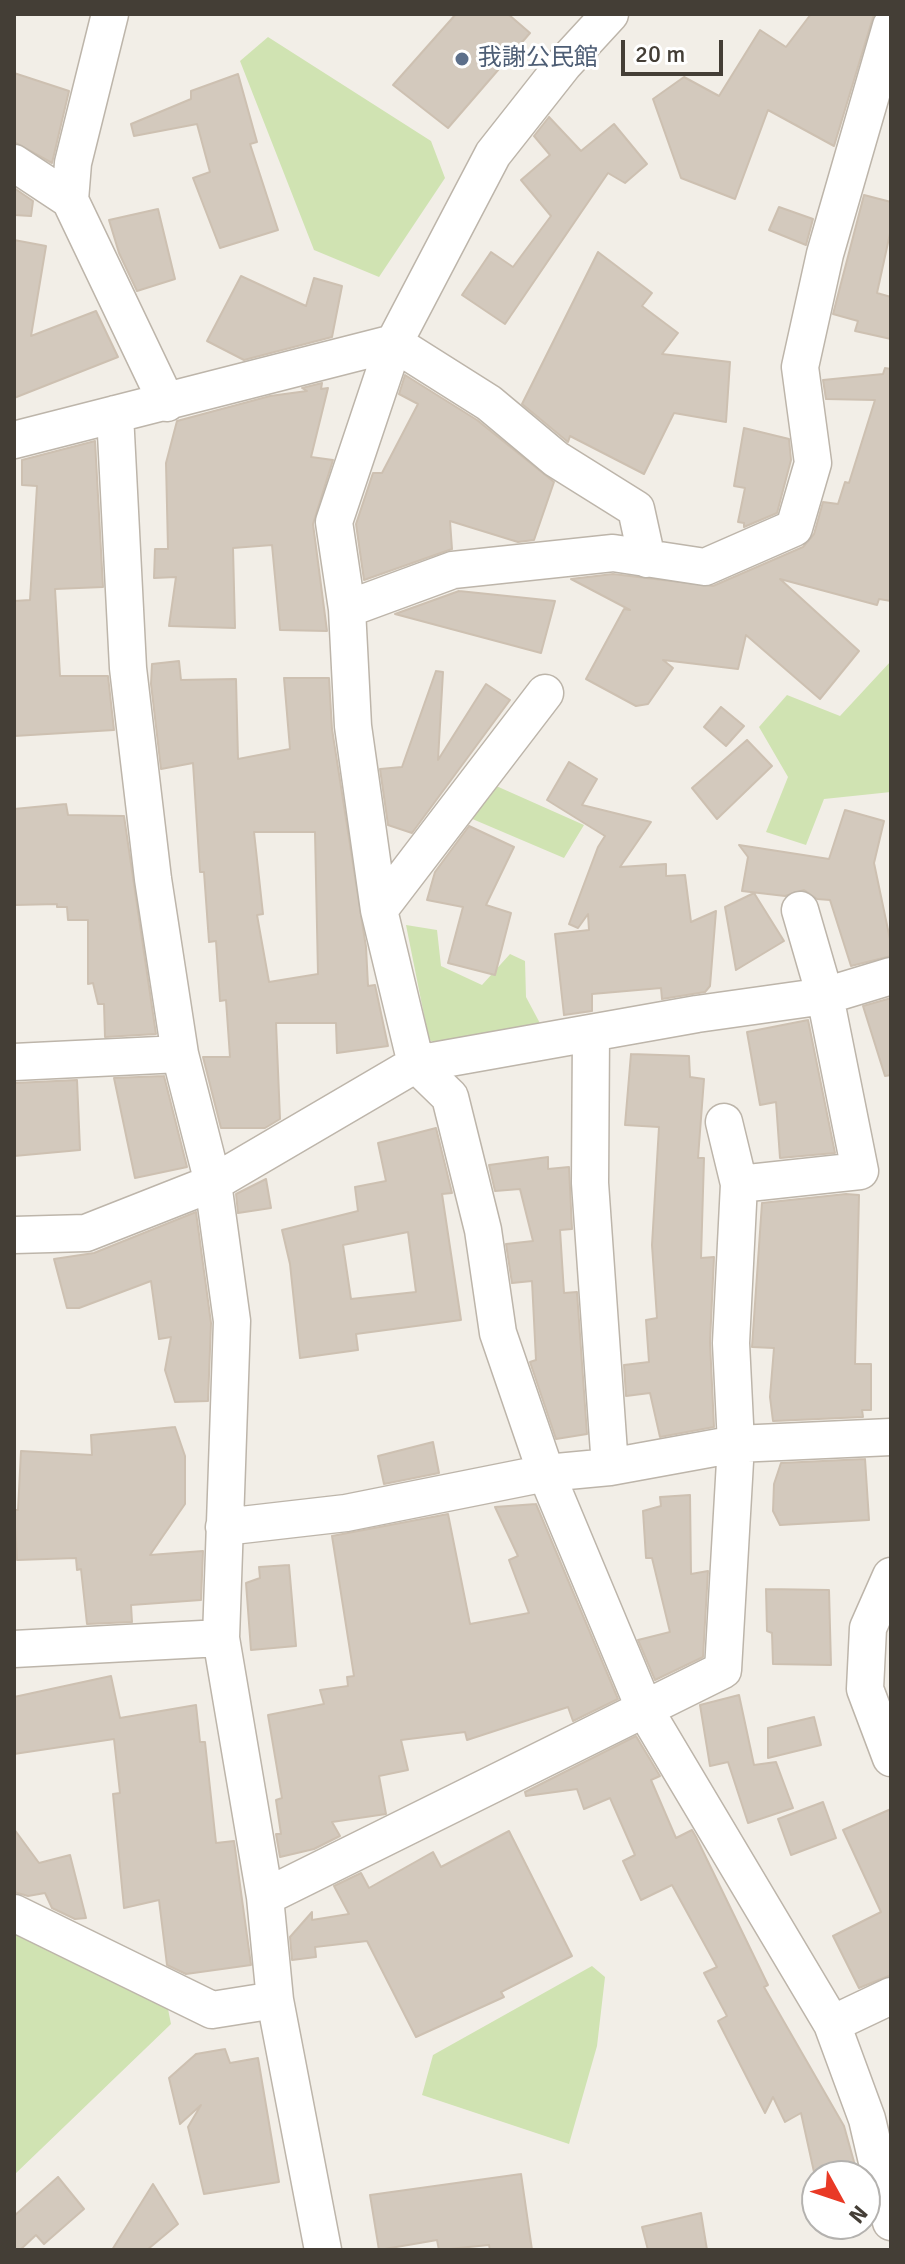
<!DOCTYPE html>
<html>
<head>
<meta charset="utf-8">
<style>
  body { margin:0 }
  #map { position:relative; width:905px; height:2264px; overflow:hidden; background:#f2eee7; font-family:Signika,sans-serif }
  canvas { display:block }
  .frame { position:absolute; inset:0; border:16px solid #443e36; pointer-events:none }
  .north { position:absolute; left:801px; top:2160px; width:80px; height:80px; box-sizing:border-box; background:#fff; border:2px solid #b4b2af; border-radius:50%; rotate:130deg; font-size:22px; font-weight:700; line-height:32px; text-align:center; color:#443e36 }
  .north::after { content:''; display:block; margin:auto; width:28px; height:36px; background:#e93a26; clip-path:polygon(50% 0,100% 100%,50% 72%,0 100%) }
  .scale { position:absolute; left:621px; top:40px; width:102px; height:36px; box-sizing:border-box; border:4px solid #443e36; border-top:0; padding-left:10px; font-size:24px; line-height:28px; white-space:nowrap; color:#443e36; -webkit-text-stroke:6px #fff; paint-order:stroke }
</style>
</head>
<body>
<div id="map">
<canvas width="905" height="2264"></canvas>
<div class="frame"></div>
<div class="north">N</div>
<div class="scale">20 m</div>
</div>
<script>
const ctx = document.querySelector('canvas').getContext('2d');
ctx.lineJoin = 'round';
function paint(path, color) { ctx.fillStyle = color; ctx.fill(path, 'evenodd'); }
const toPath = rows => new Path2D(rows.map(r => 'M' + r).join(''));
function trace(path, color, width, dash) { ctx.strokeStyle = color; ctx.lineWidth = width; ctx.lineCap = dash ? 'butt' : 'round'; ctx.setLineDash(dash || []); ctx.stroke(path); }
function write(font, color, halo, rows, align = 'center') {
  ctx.font = font + ' Signika,"Noto Sans JP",sans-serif'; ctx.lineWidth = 6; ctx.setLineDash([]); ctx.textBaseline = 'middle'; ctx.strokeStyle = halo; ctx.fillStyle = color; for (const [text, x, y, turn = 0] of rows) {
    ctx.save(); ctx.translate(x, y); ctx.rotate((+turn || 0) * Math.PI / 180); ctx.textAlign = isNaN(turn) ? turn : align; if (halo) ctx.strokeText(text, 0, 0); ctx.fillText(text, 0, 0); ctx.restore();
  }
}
const green = toPath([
  [268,37,431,141,445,178,379,277,314,250,240,61],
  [891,661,891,792,824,799,806,845,766,832,788,777,759,727,787,695,840,716],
  [485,781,584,825,564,858,463,815],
  [406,925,437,930,441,966,482,985,510,954,525,961,526,997,543,1029,442,1046,429,1040],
  [14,1926,167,2004,171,2024,14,2175],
  [592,1966,605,1977,597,2046,569,2144,422,2095,433,2055]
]);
const building = toPath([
  [456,14,508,14,530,33,448,128,393,85,456,14],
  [811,14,874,14,834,146,768,110,735,199,681,178,653,99,684,77,719,96,760,30,786,47,811,14],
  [14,73,69,91,52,163,14,142,14,73],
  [238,74,257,142,250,144,278,230,220,248,193,178,210,172,197,124,134,136,131,124,191,99,191,91,238,74],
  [549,117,581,151,614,124,647,164,625,183,608,173,505,324,462,295,491,252,513,267,551,216,521,180,550,155,534,136,549,117],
  [14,188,33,201,31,216,14,215,14,188],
  [864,195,891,202,891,229,877,293,891,297,891,339,855,331,858,321,833,314,864,195],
  [779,207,813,219,806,245,769,230,779,207],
  [158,209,175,279,137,291,119,253,109,220,158,209],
  [14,240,46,246,31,336,96,311,118,357,14,398,14,240],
  [598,252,652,293,642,306,678,333,662,354,730,362,726,422,674,413,644,474,570,436,568,442,522,404,598,252],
  [241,276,306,306,314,278,342,286,332,337,244,360,207,341,241,276],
  [885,368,891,369,891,601,879,599,877,605,780,579,859,651,820,699,746,635,738,669,663,660,673,668,648,704,636,706,586,679,624,609,630,610,571,579,613,574,713,586,803,547,814,534,823,502,838,504,845,482,849,483,875,400,826,399,823,380,883,374,885,368],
  [405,375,477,420,554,482,534,540,518,542,450,521,452,549,364,580,356,524,373,473,382,473,418,404,399,394,405,375],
  [322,383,321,389,328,388,311,457,333,460,313,524,327,631,280,630,272,545,233,548,235,628,169,626,176,577,154,578,155,549,168,549,166,463,177,421,270,396,307,391,302,388,322,383],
  [744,428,789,439,791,460,777,513,744,527,744,523,738,522,745,488,734,486,744,428],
  [95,441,103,587,55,589,60,676,108,676,114,730,14,736,14,601,30,600,37,486,22,485,22,460,95,441],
  [459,591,555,601,541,653,395,614,459,591],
  [179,661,181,680,236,679,238,759,290,749,284,678,329,678,332,729,366,947,368,986,375,985,388,1046,337,1053,336,1023,276,1023,280,1119,265,1128,221,1128,203,1057,230,1057,226,1000,220,1001,216,941,209,942,204,872,200,872,193,763,161,769,151,684,152,664,179,661],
  [254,832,315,832,318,974,269,982,257,915,263,914,254,832],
  [436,671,443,672,438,760,486,684,510,700,412,833,388,825,380,769,402,767,436,671],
  [721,707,744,726,726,746,704,727,721,707],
  [747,740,772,766,717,819,692,788,747,740],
  [569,762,597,779,582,805,651,822,620,867,666,864,666,876,685,875,691,922,716,911,710,986,705,992,662,999,661,988,592,994,592,1011,564,1015,555,934,589,930,588,914,578,928,569,924,598,847,605,836,547,800,569,762],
  [66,804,68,815,124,816,156,1034,105,1037,104,1004,98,1004,93,983,88,984,88,920,68,920,67,907,57,907,57,904,14,905,14,809,66,804],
  [845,810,884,821,874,863,891,944,891,956,851,966,830,900,817,899,804,890,785,896,742,891,748,857,739,845,829,859,845,810],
  [469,826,514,847,486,905,511,913,495,975,448,963,463,907,427,900,435,872,469,826],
  [754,893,784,941,736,970,725,907,754,893],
  [891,998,891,1075,885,1076,863,1006,891,998],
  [808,1020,835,1153,780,1158,776,1102,760,1105,747,1032,808,1020],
  [631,1054,689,1056,690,1077,704,1079,698,1158,704,1158,701,1258,714,1257,710,1342,714,1427,660,1437,650,1393,626,1396,624,1365,649,1362,646,1320,657,1318,652,1245,659,1127,625,1125,631,1054],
  [164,1076,187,1167,135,1178,114,1078,164,1076],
  [77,1080,80,1150,14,1156,15,1083,77,1080],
  [436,1128,452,1193,442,1194,461,1320,356,1334,358,1350,300,1358,290,1264,282,1230,358,1211,355,1187,386,1181,378,1143,436,1128],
  [408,1232,416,1292,351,1299,343,1245,408,1232],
  [548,1157,548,1169,569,1167,572,1229,560,1230,564,1293,577,1292,587,1434,556,1439,530,1362,536,1360,532,1281,512,1283,506,1244,533,1241,520,1189,495,1191,489,1165,548,1157],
  [266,1179,271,1208,238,1213,236,1194,266,1179],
  [846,1194,859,1195,855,1364,871,1364,871,1410,862,1410,863,1417,773,1421,770,1397,774,1348,752,1347,762,1203,846,1194],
  [196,1212,211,1323,208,1401,175,1402,165,1370,171,1337,159,1339,151,1281,79,1308,67,1308,54,1259,94,1253,196,1212],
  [175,1427,185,1456,185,1504,150,1555,203,1551,201,1600,131,1605,132,1622,87,1624,81,1569,77,1570,76,1558,17,1560,14,1510,18,1510,21,1451,92,1455,91,1435,175,1427],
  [433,1442,439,1473,384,1484,378,1456,433,1442],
  [865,1459,869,1520,780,1525,773,1511,774,1484,781,1463,865,1459],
  [690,1495,691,1574,708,1571,703,1657,655,1680,638,1640,670,1632,652,1558,646,1558,643,1511,661,1506,660,1497,690,1495],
  [536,1504,618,1699,573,1721,568,1707,467,1740,465,1732,401,1740,408,1770,379,1776,386,1814,332,1822,340,1836,314,1849,280,1857,276,1834,281,1834,276,1800,282,1798,268,1715,324,1704,320,1690,348,1686,347,1677,354,1676,332,1536,448,1514,470,1624,529,1613,509,1560,518,1556,495,1507,536,1504],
  [289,1565,296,1646,251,1650,246,1583,260,1578,259,1567,289,1565],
  [766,1589,829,1590,831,1665,773,1664,772,1633,767,1631,766,1589],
  [111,1676,120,1718,196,1705,200,1742,205,1742,216,1843,234,1841,251,1965,186,1974,167,1965,159,1900,124,1908,113,1794,120,1793,114,1739,14,1754,14,1697,111,1676],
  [739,1695,754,1765,776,1762,793,1808,748,1823,728,1762,710,1766,700,1705,739,1695],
  [814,1717,821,1745,768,1758,768,1728,814,1717],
  [636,1736,660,1776,651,1780,676,1838,692,1830,696,1837,768,1985,764,1987,844,2126,856,2169,833,2176,817,2176,816,2181,801,2113,785,2122,773,2097,765,2113,718,2021,727,2016,704,1973,717,1967,672,1885,641,1900,623,1861,635,1855,610,1798,584,1809,577,1789,526,1796,525,1792,636,1736],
  [823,1802,836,1838,791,1855,778,1819,823,1802],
  [891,1809,891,1975,859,1988,833,1936,881,1912,843,1830,891,1809],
  [14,1829,39,1863,70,1855,86,1918,75,1919,52,1908,45,1893,28,1896,14,1892,14,1829],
  [509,1831,572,1956,501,1992,504,1997,416,2037,367,1941,315,1947,316,1957,292,1960,290,1937,312,1912,312,1920,349,1914,334,1886,361,1873,369,1888,433,1852,441,1867,509,1831],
  [225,2049,230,2063,258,2058,279,2182,204,2194,188,2127,201,2105,180,2124,169,2078,196,2054,225,2049],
  [521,2174,532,2250,490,2250,489,2245,439,2250,437,2240,379,2250,370,2195,521,2174],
  [58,2177,84,2209,44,2244,36,2235,20,2250,14,2250,14,2216,58,2177],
  [153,2184,178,2224,147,2250,112,2250,153,2184],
  [701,2213,707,2250,648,2250,642,2227,701,2213]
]);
const minor = toPath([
  [610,14,564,64,493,154,394,343,334,522,347,609,353,726,379,910,416,1064,450,1097,483,1230,498,1333,546,1473,645,1710,832,2024,867,2119,891,2222],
  [14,163,70,200,167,403],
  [70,200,73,163,110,14],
  [115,414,128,668,153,879,180,1054,213,1183,232,1321,221,1638,265,1897,275,2000,323,2250],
  [14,440,394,343,489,403,556,459,636,509,647,559],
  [347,609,453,570,613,553,705,567,794,528,813,463,800,367,825,254,891,26],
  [379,910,545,693],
  [591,1033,590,1183,610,1467],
  [14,1062,180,1054],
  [739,1184,860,1171,825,996,800,910],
  [14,1235,86,1233,213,1183,416,1064,697,1014,825,996,891,976],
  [224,1527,346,1513,546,1473,610,1467,736,1444,891,1437],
  [891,1576,868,1628,865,1689,891,1758],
  [14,1649,221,1638],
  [265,1897,723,1670,736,1444,731,1343,739,1184,724,1122],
  [14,1913,212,2010,275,2000],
  [832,2024,891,1996]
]);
const markers = [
  [462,59,8,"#5c6f8a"]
];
const serviceNames = [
  ["我謝公民館",478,59]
];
paint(green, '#d0e3b2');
paint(building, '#d3c9bd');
trace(building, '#cdc0b1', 2);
trace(minor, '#bdb5aa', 39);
trace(minor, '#fff', 36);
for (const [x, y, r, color] of markers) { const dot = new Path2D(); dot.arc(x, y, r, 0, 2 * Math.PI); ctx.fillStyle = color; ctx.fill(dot); trace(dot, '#fff', 3); }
write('24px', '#4e5e75', '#fff', serviceNames, 'left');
</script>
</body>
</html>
